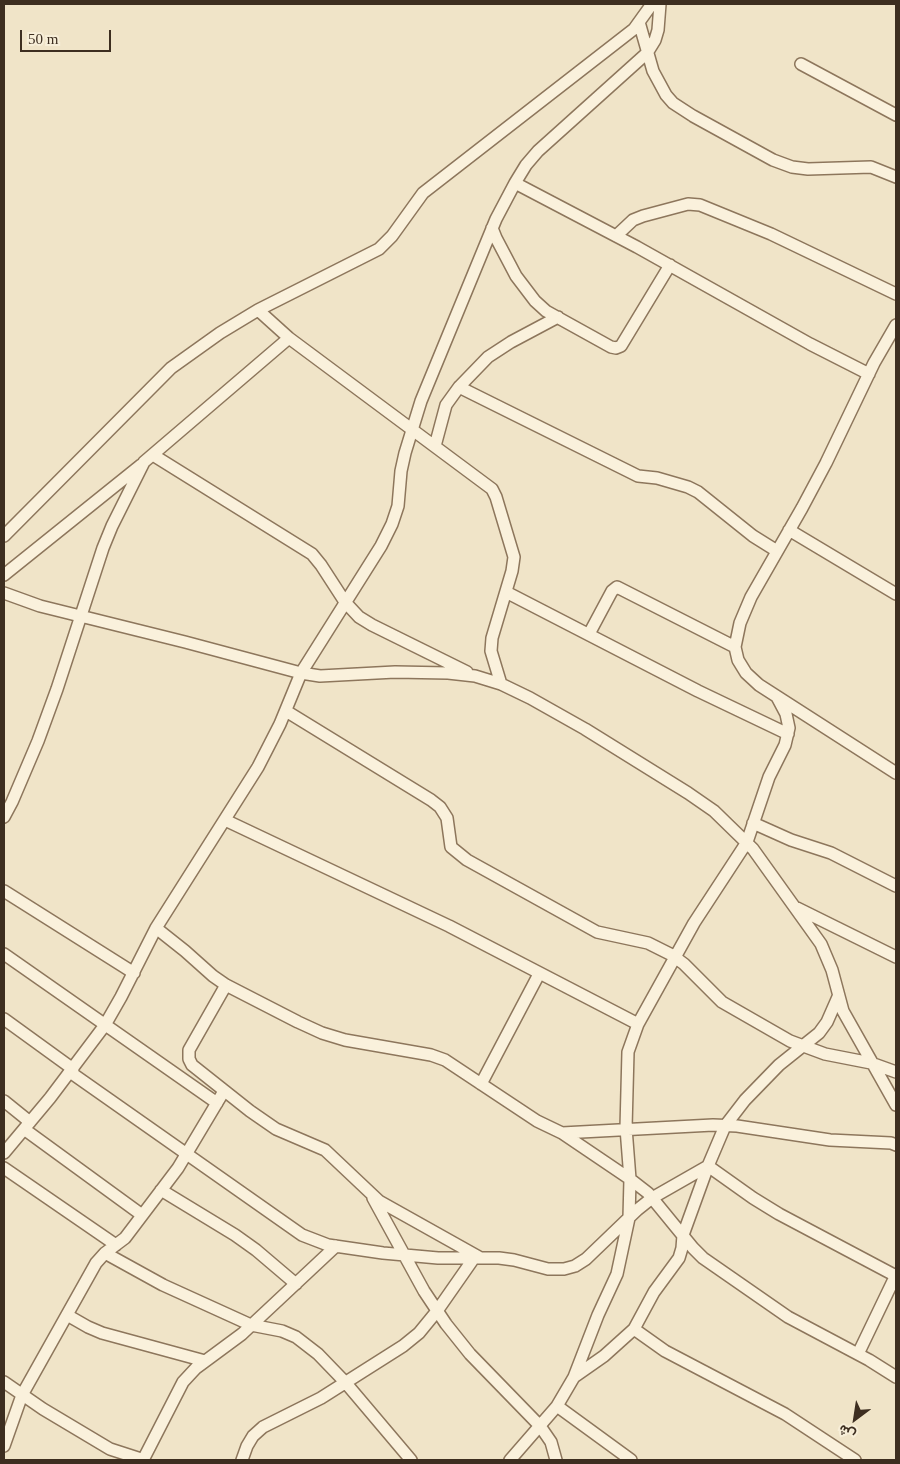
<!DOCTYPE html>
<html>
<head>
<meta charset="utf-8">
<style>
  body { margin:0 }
  #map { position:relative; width:900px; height:1464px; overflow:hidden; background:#f0e4c8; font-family:"Times New Roman",Vazirmatn,serif }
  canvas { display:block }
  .frame { position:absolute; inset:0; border:5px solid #3d2e20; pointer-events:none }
  .north { position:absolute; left:830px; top:1394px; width:50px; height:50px; -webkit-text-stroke:4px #f7eed8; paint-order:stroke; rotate:211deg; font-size:14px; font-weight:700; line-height:20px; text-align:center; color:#3d2e20 }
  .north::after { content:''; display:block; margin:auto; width:18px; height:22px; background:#3d2e20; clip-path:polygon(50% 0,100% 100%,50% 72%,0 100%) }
  .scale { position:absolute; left:20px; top:30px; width:91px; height:22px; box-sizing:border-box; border:2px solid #3d2e20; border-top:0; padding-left:6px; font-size:15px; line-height:18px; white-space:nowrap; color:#3d2e20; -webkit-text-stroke:4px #f7eed8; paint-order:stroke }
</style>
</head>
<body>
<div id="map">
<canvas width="900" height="1464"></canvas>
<div class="frame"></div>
<div class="north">ش</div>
<div class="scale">50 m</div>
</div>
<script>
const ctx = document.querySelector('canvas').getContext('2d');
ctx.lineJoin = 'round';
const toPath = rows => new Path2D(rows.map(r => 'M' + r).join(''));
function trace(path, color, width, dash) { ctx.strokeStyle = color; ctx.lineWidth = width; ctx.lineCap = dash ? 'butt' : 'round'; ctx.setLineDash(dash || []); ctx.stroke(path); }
const minor = toPath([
  [639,22,653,71,666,95,673,103,693,116,773,160,792,167,808,169,871,167,896,177],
  [801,64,896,115],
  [515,183,637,247,810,344,869,374],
  [492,228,496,238,516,276,535,301,546,311,611,347,616,348,621,346,670,265],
  [616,236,633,220,643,216,688,204,700,205,771,234,896,294],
  [258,310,289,338,492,489,496,497,514,557,512,571,492,638,491,651,501,684],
  [896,325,874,363,826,463,802,508,751,597,740,623,735,647,738,660,746,673,759,685,896,773],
  [459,387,632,473,638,476,657,478,688,487,698,492,753,536,777,551],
  [435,446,446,405,459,387,488,357,511,342,558,317],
  [153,455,312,554,321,565,345,602,359,617,372,625,467,672],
  [789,530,896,594],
  [4,536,171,368,220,333,258,310,379,249,392,236,423,193,634,29,652,4],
  [4,575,141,465],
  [506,592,698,691,788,734],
  [4,593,40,606,185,642,301,673,320,676,395,672,448,673,475,676,501,684,530,698,585,729,688,793,714,811,753,849,821,944,832,970,843,1011,896,1105],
  [589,634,612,591,617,587,735,647],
  [286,711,431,800,440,807,447,818,451,847,467,860,597,932,648,943,672,955,684,964,722,1002,790,1041,825,1054,871,1063,896,1072],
  [4,817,12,802,38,741,57,689,103,548,112,526,144,462,289,338],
  [225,820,449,926,638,1024],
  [753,823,791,840,831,853,896,886],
  [4,891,134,973],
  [797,908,896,957],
  [156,928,185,951,213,976,226,985,298,1022,322,1033,345,1040,431,1055,445,1060,537,1121,562,1133,713,1125,737,1126,830,1140,891,1143,896,1145],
  [4,954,217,1103],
  [226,985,189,1050,189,1059,192,1065,250,1111,276,1129,325,1150,379,1201,479,1257],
  [4,1019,73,1069],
  [70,1072,302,1235,328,1245,383,1253,438,1258,499,1258,514,1260,548,1269,564,1269,575,1266,586,1259,637,1210,652,1198,708,1166,753,1198,779,1214,896,1276],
  [481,1084,539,974],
  [4,1101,30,1122],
  [24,1129,142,1215],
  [562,1133,630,1179,648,1193,693,1248,703,1258,788,1317,869,1360,896,1377],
  [4,1153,50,1098,105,1025,121,997,156,928,258,767,280,724,301,673,381,546,392,524,398,506,401,471,405,453,421,401,496,219,515,183,526,165,538,151,647,53,655,40,658,30,660,4],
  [4,1168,116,1245],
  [161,1190,235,1235,256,1250,296,1284],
  [373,1198,424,1291,446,1324,470,1354,540,1426,551,1442,556,1460],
  [105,1253,163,1285,251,1325,282,1331,296,1337,318,1354,345,1382,411,1460],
  [67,1315,88,1327,102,1333,205,1361],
  [634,1329,665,1351,785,1414,855,1460],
  [858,1354,896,1275],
  [574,1377,604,1356,634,1329,654,1292,679,1258,682,1248,683,1235,708,1166,725,1126,745,1100,779,1065,819,1033,827,1022,838,997],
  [4,1382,43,1409,110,1449,144,1460],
  [557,1406,631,1460],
  [4,1446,22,1395,96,1263,105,1253,125,1238,178,1168,224,1091],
  [143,1460,183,1382,196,1368,242,1334,336,1246],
  [242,1460,247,1446,253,1436,263,1427,321,1398,403,1346,419,1333,437,1311,474,1258],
  [510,1460,557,1406,574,1377,598,1315,617,1274,629,1218,630,1179,626,1128,628,1052,638,1024,694,923,747,842,769,777,785,745,789,728,786,714,777,697]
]);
trace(minor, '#8d765c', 14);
trace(minor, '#faf1dc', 11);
</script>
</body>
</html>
